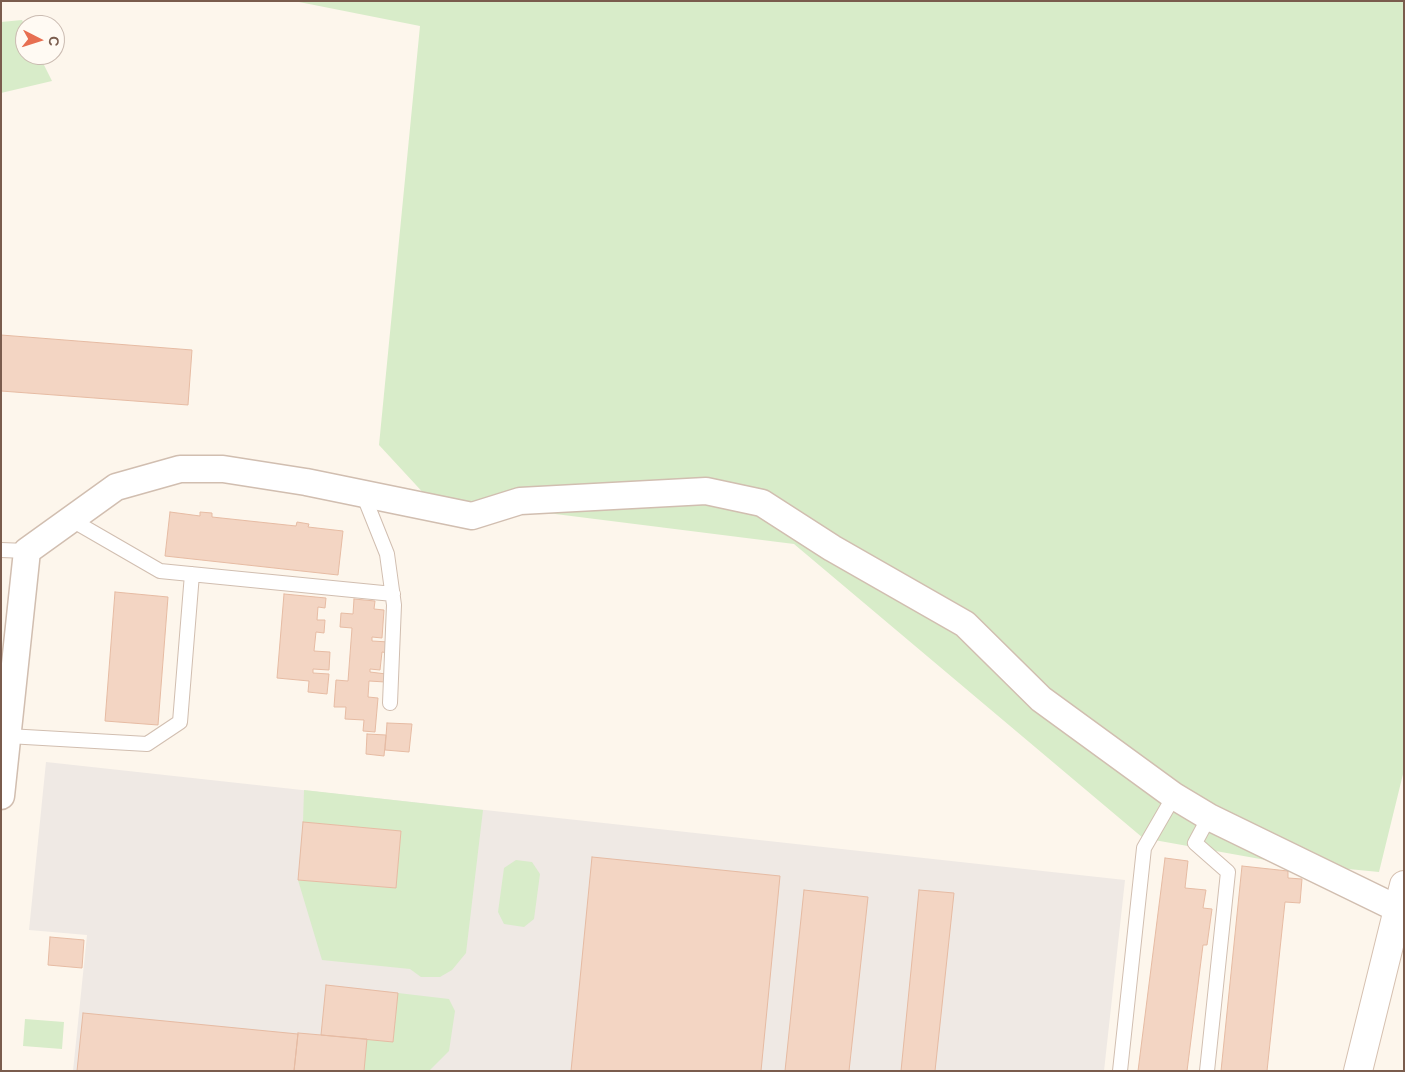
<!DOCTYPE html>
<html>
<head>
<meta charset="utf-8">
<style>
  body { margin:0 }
  #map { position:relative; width:1405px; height:1072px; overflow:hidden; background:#fdf6ec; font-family:"Work Sans",sans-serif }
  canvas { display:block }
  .frame { position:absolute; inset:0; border:2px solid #7a5c4d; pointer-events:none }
  .north { position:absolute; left:15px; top:15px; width:50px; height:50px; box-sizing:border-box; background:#fffaf3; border:1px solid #cabbb1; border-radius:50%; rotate:95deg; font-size:14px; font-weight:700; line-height:20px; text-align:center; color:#7a5c4d }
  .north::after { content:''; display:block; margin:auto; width:18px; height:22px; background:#e76f51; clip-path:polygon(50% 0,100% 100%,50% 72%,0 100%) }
</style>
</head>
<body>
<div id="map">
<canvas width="1405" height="1072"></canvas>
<div class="frame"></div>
<div class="north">С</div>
</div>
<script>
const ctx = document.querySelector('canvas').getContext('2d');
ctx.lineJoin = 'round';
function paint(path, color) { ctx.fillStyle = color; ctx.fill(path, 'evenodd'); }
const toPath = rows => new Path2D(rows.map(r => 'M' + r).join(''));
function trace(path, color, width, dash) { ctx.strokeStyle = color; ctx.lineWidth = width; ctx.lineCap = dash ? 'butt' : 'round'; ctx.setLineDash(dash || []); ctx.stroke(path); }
const industrial = toPath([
  [46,762,1125,880,1104,1071,73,1071,87,935,29,930]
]);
const green = toPath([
  [294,1,1404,1,1404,770,1379,872,1277,862,1143,838,794,544,428,498,379,445,420,26],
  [22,20,25,26,25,55,39,55,52,81,1,93,1,22],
  [304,790,483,810,466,953,452,970,440,977,421,977,410,969,322,960,298,880,396,888,401,831,303,822],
  [516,860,532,862,540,874,534,919,524,927,504,924,498,912,504,868],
  [398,993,449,999,455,1011,449,1051,429,1071,364,1071,367,1039,393,1042],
  [25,1019,64,1022,62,1049,23,1046]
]);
const building = toPath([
  [1,335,192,350,188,405,1,391,1,335],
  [170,512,200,516,200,512,212,513,212,517,296,526,297,522,309,524,308,527,343,531,338,575,165,556,170,512],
  [115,592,168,597,158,725,105,721,115,592],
  [284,594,326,598,325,608,318,607,317,620,325,620,324,633,316,632,314,651,330,652,329,670,313,669,313,673,329,674,327,694,308,692,309,681,277,678,284,594],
  [354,599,375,601,374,609,384,610,382,638,372,637,372,641,389,642,388,653,382,652,380,670,370,669,370,672,386,674,385,682,369,681,368,697,378,698,375,732,363,731,364,720,345,719,346,707,334,707,336,680,348,681,352,628,340,627,341,613,353,614,354,599],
  [387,723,412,724,409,752,385,750,387,723],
  [367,734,386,735,384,756,366,754,367,734],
  [303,822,401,831,396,888,298,880,303,822],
  [592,857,780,876,761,1071,571,1071,592,857],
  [1165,858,1188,861,1185,888,1206,890,1203,908,1212,909,1207,945,1203,945,1187,1071,1138,1071,1165,858],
  [1242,866,1288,871,1288,878,1302,879,1300,903,1285,902,1267,1071,1221,1071,1242,866],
  [804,890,868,897,849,1071,785,1071,804,890],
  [919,890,954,893,935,1071,901,1071,919,890],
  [50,937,84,940,82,968,48,965,50,937],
  [326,985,398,993,393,1042,321,1035,326,985],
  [83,1013,298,1034,294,1071,77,1071,83,1013],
  [298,1033,367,1039,364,1071,294,1071,298,1033]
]);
const lane = toPath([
  [363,494,387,554,394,605,390,703],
  [70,519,160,571,393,594],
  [1,550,27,551],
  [8,736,147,744,180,722,192,574],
  [1120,1071,1144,848,1174,796],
  [1207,1071,1228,872,1195,843,1209,817]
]);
const street = toPath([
  [1,796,27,551,116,487,180,469,223,469,306,482,472,516,520,501,706,491,762,503,832,548,965,624,1041,699,1174,796,1209,817,1398,909]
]);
const secondary = toPath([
  [1358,1071,1404,885]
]);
paint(industrial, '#efe9e4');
paint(green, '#d8ecc9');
paint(building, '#f3d5c3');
trace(building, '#e6bba3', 1);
trace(lane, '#d1beb0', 16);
trace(street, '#d1beb0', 29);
trace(secondary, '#d6c0b0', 30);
trace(lane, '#fff', 14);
trace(street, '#fff', 26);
trace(secondary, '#fff', 28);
</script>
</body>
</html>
